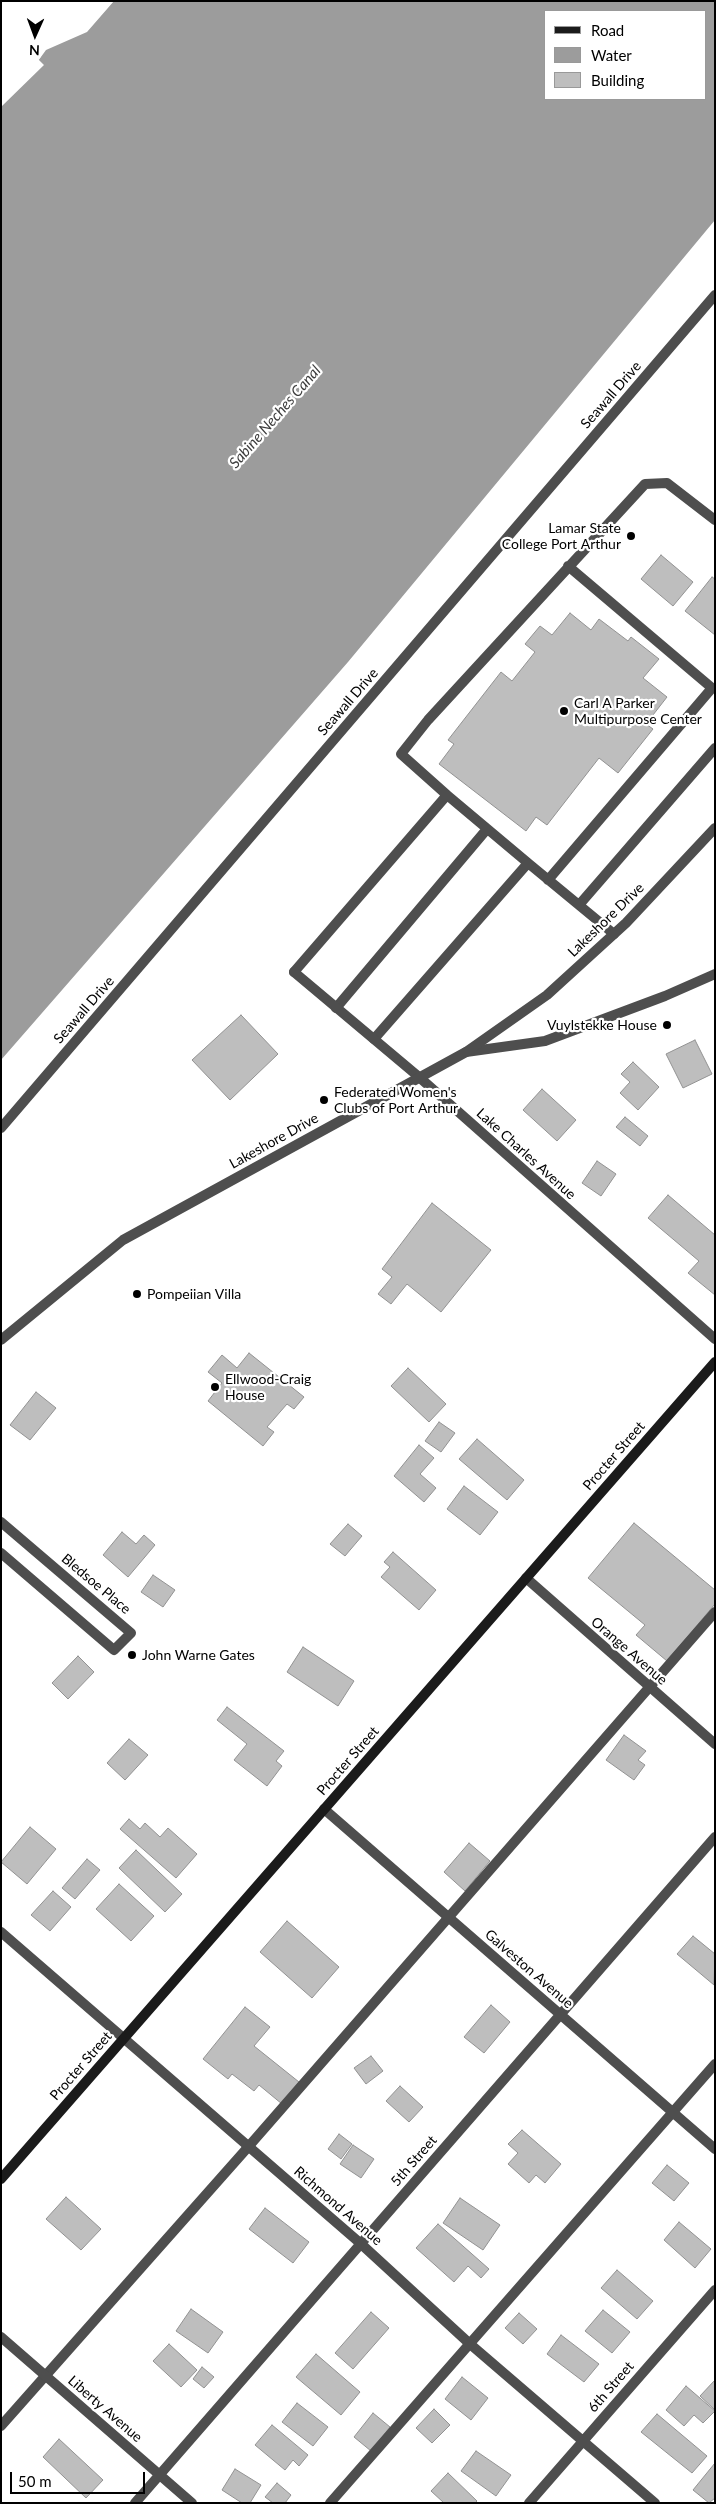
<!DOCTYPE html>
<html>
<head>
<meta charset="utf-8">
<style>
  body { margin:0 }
  #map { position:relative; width:716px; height:2504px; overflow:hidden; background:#fff; font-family:Lato,sans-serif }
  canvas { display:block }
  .frame { position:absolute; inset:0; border:2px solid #000; pointer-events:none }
  .legend { position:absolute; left:544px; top:10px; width:162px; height:90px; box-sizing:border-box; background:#fff; border:1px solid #999; margin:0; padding:6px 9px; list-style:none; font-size:15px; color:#000 }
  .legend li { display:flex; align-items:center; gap:10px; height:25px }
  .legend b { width:25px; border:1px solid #999 }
  .north { position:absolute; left:10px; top:10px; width:50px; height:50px; -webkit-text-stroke:4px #fff; paint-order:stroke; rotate:182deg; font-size:14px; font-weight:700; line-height:20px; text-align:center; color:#000 }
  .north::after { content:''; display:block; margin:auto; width:18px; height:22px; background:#000; clip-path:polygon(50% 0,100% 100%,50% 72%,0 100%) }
  .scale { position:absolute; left:10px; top:2472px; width:135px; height:22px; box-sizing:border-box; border:2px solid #000; border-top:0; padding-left:6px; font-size:15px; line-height:18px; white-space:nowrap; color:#000; -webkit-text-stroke:4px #fff; paint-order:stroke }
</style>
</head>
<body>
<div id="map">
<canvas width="716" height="2504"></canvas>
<div class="frame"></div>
<ul class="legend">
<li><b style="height:6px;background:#1b1b1b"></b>Road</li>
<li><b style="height:14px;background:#9c9c9c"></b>Water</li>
<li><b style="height:14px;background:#bebebe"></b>Building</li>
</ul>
<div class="north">N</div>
<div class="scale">50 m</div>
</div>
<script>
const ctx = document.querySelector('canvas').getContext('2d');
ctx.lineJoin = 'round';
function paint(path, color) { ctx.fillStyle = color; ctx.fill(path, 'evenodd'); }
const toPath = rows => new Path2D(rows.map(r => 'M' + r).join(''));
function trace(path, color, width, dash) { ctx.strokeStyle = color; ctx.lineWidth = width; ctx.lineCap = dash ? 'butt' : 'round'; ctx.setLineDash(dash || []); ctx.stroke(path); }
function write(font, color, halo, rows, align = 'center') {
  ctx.font = font + ' Lato,sans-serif'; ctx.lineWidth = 4.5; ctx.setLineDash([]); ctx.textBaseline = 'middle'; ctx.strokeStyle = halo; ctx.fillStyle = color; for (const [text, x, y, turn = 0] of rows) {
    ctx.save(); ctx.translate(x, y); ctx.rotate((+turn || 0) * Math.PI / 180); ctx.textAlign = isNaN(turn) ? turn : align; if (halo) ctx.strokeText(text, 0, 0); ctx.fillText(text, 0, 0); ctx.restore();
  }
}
const water = toPath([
  [114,1,715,1,715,220,348,662,1,1060,1,90,30,72,46,50,87,32],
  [545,11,705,11,705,99,545,99]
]);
const pier = toPath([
  [37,58,44,65,1,107,1,87,28,70]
]);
const building = toPath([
  [661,555,693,582,673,606,641,579,661,555],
  [712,577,715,579,715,635,685,611,712,577],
  [570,613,591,630,599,619,628,641,631,637,659,659,643,678,667,697,646,724,653,729,618,773,599,758,547,825,536,817,526,831,439,764,454,744,448,740,501,672,512,681,535,652,525,644,540,626,552,635,570,613],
  [241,1015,278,1054,230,1100,192,1060,241,1015],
  [695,1040,712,1074,683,1088,666,1054,695,1040],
  [633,1062,659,1087,638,1110,620,1093,630,1082,621,1074,633,1062],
  [542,1089,576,1120,557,1141,523,1110,542,1089],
  [625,1117,648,1136,640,1146,616,1127,625,1117],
  [597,1161,616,1174,601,1196,582,1183,597,1161],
  [668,1195,715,1235,715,1295,688,1273,699,1261,648,1218,668,1195],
  [432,1203,491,1250,441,1312,407,1284,391,1304,378,1294,392,1277,382,1269,432,1203],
  [249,1353,304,1397,294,1409,287,1404,267,1427,274,1432,263,1446,208,1401,222,1383,208,1372,222,1355,237,1368,249,1353],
  [408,1368,446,1404,429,1422,391,1386,408,1368],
  [36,1392,56,1408,30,1440,10,1425,36,1392],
  [439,1422,455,1433,441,1452,425,1441,439,1422],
  [477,1439,524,1480,507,1500,459,1459,477,1439],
  [419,1445,434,1458,420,1474,436,1488,424,1502,394,1476,419,1445],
  [464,1486,498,1512,480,1535,447,1509,464,1486],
  [634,1523,715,1590,715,1604,667,1661,636,1635,645,1625,588,1578,634,1523],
  [348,1524,362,1536,345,1556,330,1544,348,1524],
  [122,1532,136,1544,144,1535,155,1545,128,1577,103,1555,122,1532],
  [393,1552,436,1590,419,1610,381,1577,390,1567,384,1562,393,1552],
  [153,1575,175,1590,163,1607,141,1592,153,1575],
  [303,1647,354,1681,338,1706,287,1672,303,1647],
  [78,1656,94,1672,68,1699,52,1683,78,1656],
  [227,1707,284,1751,276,1761,282,1766,267,1786,234,1760,247,1744,217,1720,227,1707],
  [624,1735,646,1751,638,1760,645,1765,634,1780,606,1760,624,1735],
  [129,1739,148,1755,125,1780,107,1763,129,1739],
  [129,1819,140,1829,145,1823,160,1837,168,1828,197,1854,176,1878,120,1829,129,1819],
  [30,1827,56,1849,27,1884,1,1862,30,1827],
  [469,1843,490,1861,465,1891,444,1872,469,1843],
  [136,1850,182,1894,165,1912,119,1868,136,1850],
  [87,1859,100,1870,75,1899,62,1888,87,1859],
  [119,1884,154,1916,131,1941,96,1909,119,1884],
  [53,1891,71,1907,50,1931,31,1915,53,1891],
  [287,1921,339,1967,312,1998,260,1952,287,1921],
  [693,1936,715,1954,714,1985,677,1954,693,1936],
  [491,2005,510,2022,484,2053,464,2037,491,2005],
  [245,2007,270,2027,254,2046,299,2082,282,2104,259,2085,254,2091,232,2074,228,2079,203,2059,245,2007],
  [371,2056,383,2071,366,2084,354,2068,371,2056],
  [400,2086,423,2107,409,2122,386,2101,400,2086],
  [522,2130,561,2164,545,2183,536,2175,529,2183,508,2164,518,2153,508,2144,522,2130],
  [339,2134,352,2144,341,2159,328,2149,339,2134],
  [353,2145,374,2159,361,2178,340,2164,353,2145],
  [667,2165,689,2183,674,2201,652,2183,667,2165],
  [66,2197,101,2229,81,2250,46,2219,66,2197],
  [460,2198,500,2225,483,2250,443,2223,460,2198],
  [265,2208,309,2242,293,2263,249,2229,265,2208],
  [679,2222,711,2249,695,2268,664,2240,679,2222],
  [438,2224,489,2269,481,2278,468,2266,454,2282,416,2248,438,2224],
  [617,2270,653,2301,637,2319,601,2288,617,2270],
  [191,2309,223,2332,208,2353,176,2331,191,2309],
  [603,2310,630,2332,612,2353,585,2331,603,2310],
  [371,2312,389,2328,353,2369,335,2353,371,2312],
  [519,2313,537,2329,523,2344,505,2328,519,2313],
  [561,2335,599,2364,584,2382,547,2354,561,2335],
  [169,2344,197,2370,181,2387,153,2361,169,2344],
  [316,2354,360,2392,341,2415,296,2377,316,2354],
  [202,2367,214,2377,204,2388,193,2379,202,2367],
  [462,2377,488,2398,471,2420,445,2399,462,2377],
  [715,2380,715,2408,714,2409,700,2396,715,2380],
  [686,2386,715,2411,703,2423,694,2415,684,2426,666,2410,686,2386],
  [297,2403,328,2427,313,2446,282,2422,297,2403],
  [434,2409,450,2425,432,2443,416,2428,434,2409],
  [373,2413,390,2427,371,2451,354,2437,373,2413],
  [657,2414,707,2456,692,2473,641,2432,657,2414],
  [272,2425,308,2455,299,2466,293,2460,285,2470,255,2445,272,2425],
  [59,2439,103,2480,86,2498,43,2457,59,2439],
  [476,2451,511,2475,496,2496,461,2471,476,2451],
  [715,2463,715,2498,709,2503,693,2490,715,2463],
  [235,2469,261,2485,250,2503,242,2503,222,2490,235,2469],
  [448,2473,477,2501,475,2503,444,2503,431,2491,448,2473],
  [277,2483,291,2495,285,2503,273,2503,265,2497,277,2483]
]);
const service = toPath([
  [528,863,614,934],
  [548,880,712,688,568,566],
  [579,905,715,748],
  [294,972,447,795,401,754,428,720,645,484,667,483,715,520],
  [336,1008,487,829],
  [374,1039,528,863,447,795],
  [466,1052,545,1041,665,996,715,974],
  [1,2426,249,2146,715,1612],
  [330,2503,715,2064]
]);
const minor = toPath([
  [294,972,419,1077,715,1339],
  [1,1128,715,295],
  [1,1522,131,1633,114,1650,1,1553],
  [526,1578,715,1744],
  [324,1809,715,2149],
  [1,1932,360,2243,470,2344,655,2503],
  [1,2337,192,2503],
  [135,2503,715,1837],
  [529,2503,715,2290]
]);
const tertiary = toPath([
  [1,1340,123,1240,466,1052,547,995,626,923,715,828]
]);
const secondary = toPath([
  [1,2179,715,1362]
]);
const markers = [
  [631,536,5,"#000"],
  [564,711,5,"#000"],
  [667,1025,5,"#000"],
  [324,1100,5,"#000"],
  [137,1294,5,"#000"],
  [215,1387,5,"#000"],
  [132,1655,5,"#000"]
];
const streetNames = [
  ["Seawall Drive",611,395,-49],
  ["Seawall Drive",348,702,-49],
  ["Lakeshore Drive",606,920,-44],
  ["Seawall Drive",84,1010,-49],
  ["Lakeshore Drive",274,1141,-29],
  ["Lake Charles Avenue",526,1154,42],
  ["Procter Street",614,1456,-49],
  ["Bledsoe Place",96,1584,40],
  ["Orange Avenue",629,1651,41],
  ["Procter Street",348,1761,-49],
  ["Galveston Avenue",529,1969,41],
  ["Procter Street",81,2066,-49],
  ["5th Street",414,2161,-49],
  ["Richmond Avenue",338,2206,41],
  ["6th Street",611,2387,-49],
  ["Liberty Avenue",105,2409,41]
];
const poiNames = [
  ["Lamar State",621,528,"right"],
  ["College Port Arthur",621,544,"right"],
  ["Carl A Parker",574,703],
  ["Multipurpose Center",574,719],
  ["Vuylstekke House",657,1025,"right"],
  ["Federated Women's",334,1092],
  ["Clubs of Port Arthur",334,1108],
  ["Pompeiian Villa",147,1294],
  ["Ellwood-Craig",225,1379],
  ["House",225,1395],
  ["John Warne Gates",142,1655]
];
const waterNames = [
  ["Sabine Neches Canal",275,417,-49]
];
paint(water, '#9c9c9c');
paint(pier, '#fff');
paint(building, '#bebebe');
trace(building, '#929292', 1);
trace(service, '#4e4e4e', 10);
trace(minor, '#4e4e4e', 10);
trace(tertiary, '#4e4e4e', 10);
trace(secondary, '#1b1b1b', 10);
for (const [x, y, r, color] of markers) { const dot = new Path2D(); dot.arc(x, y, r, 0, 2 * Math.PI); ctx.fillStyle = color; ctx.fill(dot); trace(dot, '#fff', 2); }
write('14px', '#000', '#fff', streetNames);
write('14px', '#000', '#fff', poiNames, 'left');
write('italic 15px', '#3d3d3d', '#fff', waterNames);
</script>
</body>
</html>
